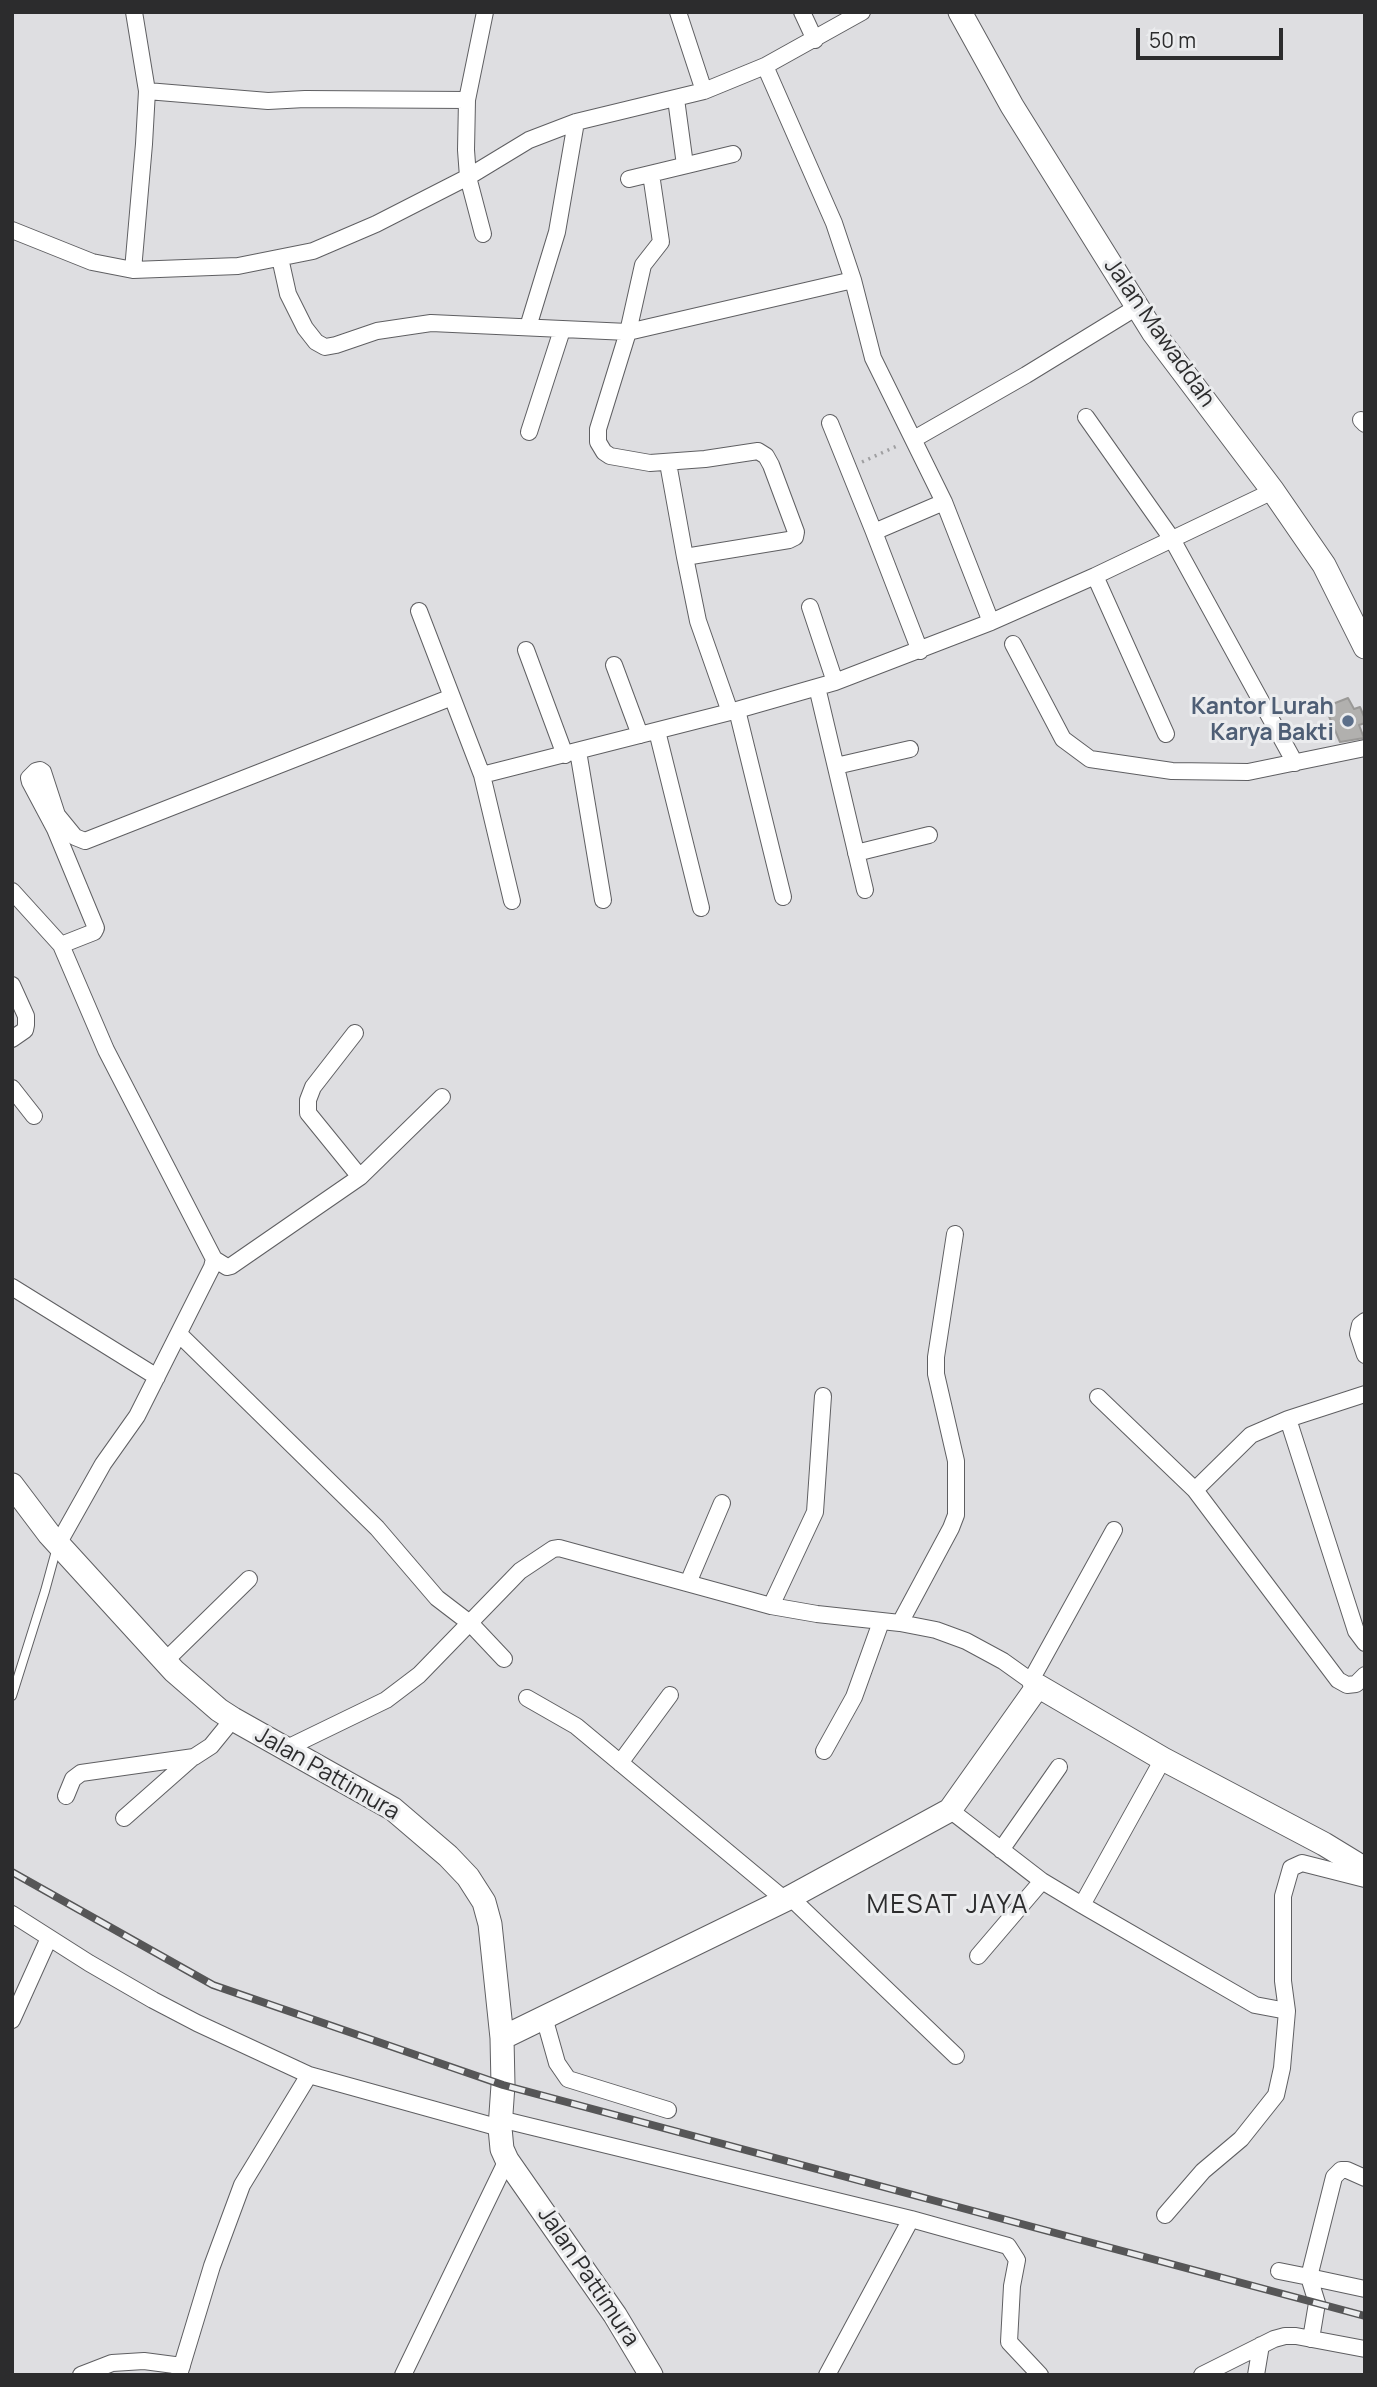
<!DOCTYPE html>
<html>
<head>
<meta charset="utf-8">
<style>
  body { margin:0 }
  #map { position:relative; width:1377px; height:2387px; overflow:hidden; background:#dedee1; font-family:Manrope,sans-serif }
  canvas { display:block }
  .frame { position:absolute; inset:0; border:14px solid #2c2c2d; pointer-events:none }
  .scale { position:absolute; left:1136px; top:28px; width:147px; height:32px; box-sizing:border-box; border:4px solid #2c2c2d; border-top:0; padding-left:9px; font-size:21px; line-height:24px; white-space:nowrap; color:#2c2c2d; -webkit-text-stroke:5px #ebecee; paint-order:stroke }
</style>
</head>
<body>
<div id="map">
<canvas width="1377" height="2387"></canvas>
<div class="frame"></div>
<div class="scale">50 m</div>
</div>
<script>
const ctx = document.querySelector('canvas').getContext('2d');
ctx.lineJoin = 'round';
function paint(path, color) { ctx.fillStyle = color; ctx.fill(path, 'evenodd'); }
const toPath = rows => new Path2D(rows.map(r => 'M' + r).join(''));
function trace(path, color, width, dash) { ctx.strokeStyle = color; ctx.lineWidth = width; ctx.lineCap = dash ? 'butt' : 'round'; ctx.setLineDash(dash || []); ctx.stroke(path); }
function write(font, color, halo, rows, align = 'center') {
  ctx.font = font + ' Manrope,sans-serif'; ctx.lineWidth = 6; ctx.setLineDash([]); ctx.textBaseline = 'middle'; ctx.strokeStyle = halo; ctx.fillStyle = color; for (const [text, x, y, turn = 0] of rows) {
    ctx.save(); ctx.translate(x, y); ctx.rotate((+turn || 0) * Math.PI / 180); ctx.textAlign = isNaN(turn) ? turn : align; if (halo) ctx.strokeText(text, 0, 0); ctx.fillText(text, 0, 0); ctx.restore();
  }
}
const building = toPath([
  [1348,698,1354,709,1360,707,1365,719,1365,723,1359,725,1364,738,1340,742,1325,707,1348,698]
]);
const path = toPath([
  [862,462,899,445]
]);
const lane = toPath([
  [12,1696,45,1591,57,1547]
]);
const street = toPath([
  [678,12,704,91],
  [802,12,815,40],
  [765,66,834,223,853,280,873,358,944,502,991,622],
  [147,91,268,101,305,99,467,100],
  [676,99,685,165],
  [651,174,661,242,643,265,628,332,598,429,598,442,604,452,610,456,650,463,705,459,758,451,766,456,771,465,796,532,795,537,789,540,685,557,698,621,730,712],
  [629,179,733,154],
  [12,230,92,262,133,270,238,266,313,251,376,224,468,177,529,140,576,122,704,91,765,66,862,12],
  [483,234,468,177,466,150,467,100,485,12],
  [280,258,288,294,305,328,316,342,325,347,336,345,377,331,431,323,628,332,853,280],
  [133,270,144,144,147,91,134,12],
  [528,327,557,232,576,122],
  [1086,417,1172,539,1295,763],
  [1361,420,1365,424],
  [830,423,874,532,944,502],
  [529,432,562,330],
  [914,439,1026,375,1137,307],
  [668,463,685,557],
  [874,532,920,651],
  [1095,576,1166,734],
  [810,607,835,682],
  [419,611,482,775,512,901],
  [1013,644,1063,739,1090,759,1172,771,1248,772,1365,748],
  [526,650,565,755],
  [614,665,640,735],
  [817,687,865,890],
  [737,710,783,897],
  [657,731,701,908],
  [578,751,603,900],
  [836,766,910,749],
  [482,775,730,712,835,682,991,622,1095,576,1273,491],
  [856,853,929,835],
  [12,891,61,945,106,1050,214,1259,227,1267,231,1266,360,1177,442,1097],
  [61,945,94,932,96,928,55,829,30,782,29,778,36,771,40,770,43,772,57,815,75,837,85,841,452,697],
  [12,985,26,1016,26,1025,25,1030,12,1039],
  [355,1033,313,1087,308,1100,308,1113,360,1177],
  [12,1088,34,1116],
  [12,1287,157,1377],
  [1365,1321,1360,1325,1358,1334,1365,1355],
  [179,1334,377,1528,437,1598,471,1624,504,1659],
  [1365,1394,1288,1419,1356,1631,1365,1643],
  [1098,1397,1195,1490,1251,1435,1288,1419],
  [1195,1490,1338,1680,1347,1685,1356,1684,1365,1675],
  [58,1544,103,1464,137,1416,212,1267,214,1259],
  [688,1583,722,1503],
  [771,1606,815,1512,823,1396],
  [900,1623,951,1528,956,1515,956,1461,936,1374,936,1357,955,1234],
  [164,1662,249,1579],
  [1030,1682,1114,1530],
  [527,1698,576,1726,785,1900],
  [285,1749,386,1700,419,1675,520,1571,553,1549,559,1548,771,1606,817,1614,900,1623,936,1630,966,1641,1003,1661,1038,1686],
  [824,1751,854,1697,881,1622],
  [620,1763,670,1695],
  [66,1796,73,1779,81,1773,194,1757,211,1746,233,1719],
  [950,1810,1042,1881,1082,1905,1255,2005,1287,2011,1283,1981,1283,1896,1291,1868,1302,1863,1365,1879],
  [124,1818,192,1758],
  [1001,1850,1059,1767],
  [790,1897,956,2056],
  [1082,1905,1163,1759],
  [12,1914,89,1963,153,2000,197,2023,309,2075,500,2128],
  [978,1956,1042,1881],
  [544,2017,557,2063,568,2079,668,2110],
  [12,2020,49,1938],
  [500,2119,911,2219,1008,2246,1017,2260,1012,2286,1009,2342,1040,2375],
  [1165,2215,1203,2171,1241,2139,1276,2095,1282,2068,1287,2011],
  [1279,2271,1309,2277,1334,2177,1341,2170,1347,2170,1365,2178],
  [1311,2339,1317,2303,1309,2277,1365,2289],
  [81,2375,112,2363,144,2361,182,2366],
  [179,2375,212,2266,242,2185,309,2075],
  [403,2375,507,2160],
  [827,2375,911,2219],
  [1202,2375,1274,2339,1285,2336,1296,2336,1365,2349],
  [1256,2375,1261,2345]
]);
const secondary = toPath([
  [960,12,1012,106,1153,332,1273,491,1324,565,1365,647],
  [12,1485,49,1534,174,1671,219,1710,233,1719,393,1809,448,1856,468,1877,484,1902,490,1924,502,2038,503,2085,500,2128,502,2149,507,2160,615,2315,651,2375],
  [502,2038,785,1900,950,1810,1038,1686,1163,1759,1324,1844,1365,1869]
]);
const rail = toPath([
  [12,1872,213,1985,503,2085,1365,2316]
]);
const markers = [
  [1348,721,7,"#5c6f8a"]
];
const streetNames = [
  ["Jalan Mawaddah",1159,333,55],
  ["Jalan Pattimura",327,1774,30],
  ["Jalan Pattimura",588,2277,56]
];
const serviceNames = [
  ["Kantor Lurah",1334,708],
  ["Karya Bakti",1334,734]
];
const quarterNames = [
  ["MESAT JAYA",948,1906]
];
paint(building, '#b1b0ae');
trace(building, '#9a9997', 2);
trace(lane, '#5f5f62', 10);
trace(street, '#5f5f62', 18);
trace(secondary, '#5f5f62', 25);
trace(path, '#9f9fa1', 3.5, [2, 5]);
trace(lane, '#fff', 8);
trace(street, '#fff', 16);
trace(secondary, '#fff', 23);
trace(rail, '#565657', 8);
trace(rail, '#ebecee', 5, [16]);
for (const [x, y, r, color] of markers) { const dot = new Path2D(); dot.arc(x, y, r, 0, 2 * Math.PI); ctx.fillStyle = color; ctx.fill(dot); trace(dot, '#ebecee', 2.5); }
write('23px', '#2c2c2d', '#ebecee', streetNames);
write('bold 23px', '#4e5e75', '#ebecee', serviceNames, 'right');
ctx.letterSpacing = '2px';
write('26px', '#2c2c2d', '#ebecee', quarterNames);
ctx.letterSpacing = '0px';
</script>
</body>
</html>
